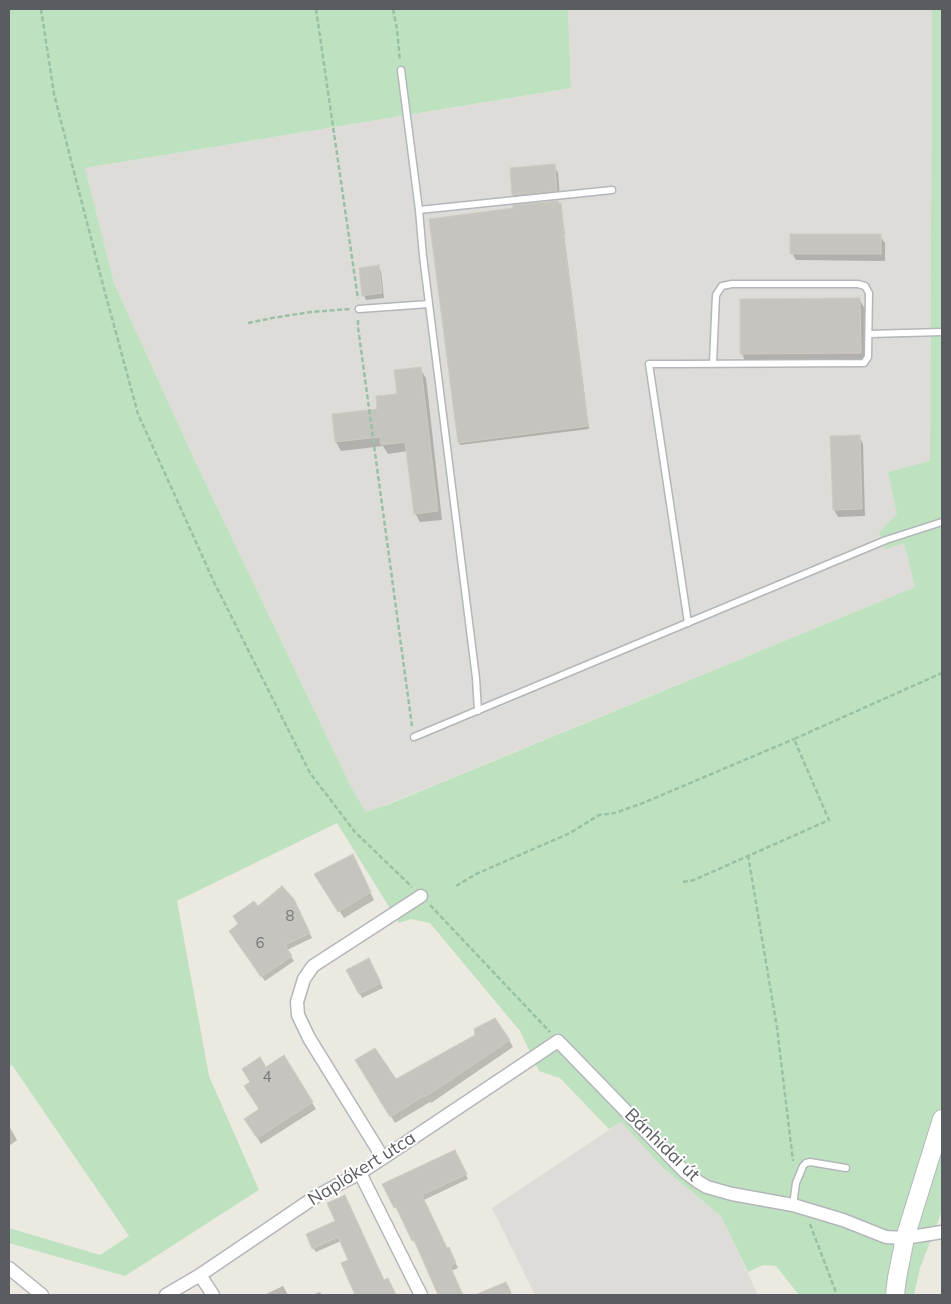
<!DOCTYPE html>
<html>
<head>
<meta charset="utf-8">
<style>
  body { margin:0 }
  #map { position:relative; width:951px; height:1304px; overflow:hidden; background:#ebe9e0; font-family:Mulish,sans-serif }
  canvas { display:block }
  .frame { position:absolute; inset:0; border:10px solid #595c60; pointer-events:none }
</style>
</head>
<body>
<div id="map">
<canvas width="951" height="1304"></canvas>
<div class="frame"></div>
</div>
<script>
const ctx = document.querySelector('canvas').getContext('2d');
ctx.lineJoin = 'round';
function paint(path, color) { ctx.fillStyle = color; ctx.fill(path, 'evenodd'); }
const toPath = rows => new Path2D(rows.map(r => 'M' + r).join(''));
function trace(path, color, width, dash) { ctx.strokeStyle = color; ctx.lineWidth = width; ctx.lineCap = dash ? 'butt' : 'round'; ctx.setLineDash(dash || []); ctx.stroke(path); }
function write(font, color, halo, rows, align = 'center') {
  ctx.font = font + ' Mulish,sans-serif'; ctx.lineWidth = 4; ctx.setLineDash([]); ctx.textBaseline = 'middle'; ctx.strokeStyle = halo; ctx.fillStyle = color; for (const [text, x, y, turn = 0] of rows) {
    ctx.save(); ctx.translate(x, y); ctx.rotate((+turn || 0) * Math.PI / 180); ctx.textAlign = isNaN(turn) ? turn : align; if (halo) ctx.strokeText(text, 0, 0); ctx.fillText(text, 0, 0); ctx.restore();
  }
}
const industrial = toPath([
  [568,9,932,9,930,462,904,543,915,587,366,813,351,787,196,463,114,283,85,168,571,88],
  [621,1122,663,1168,721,1216,758,1295,535,1295,492,1208]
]);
const green = toPath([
  [9,9,568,9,571,88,85,168,114,283,196,463,351,787,366,812,387,805,915,587,904,543,885,549,879,532,897,514,888,472,930,461,932,9,942,9,942,1211,920,1268,914,1295,799,1295,776,1266,763,1265,748,1272,721,1216,663,1168,621,1122,609,1129,560,1078,539,1071,520,1031,430,923,411,919,399,923,337,823,177,901,209,1076,259,1190,125,1276,9,1243,9,1228,100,1255,129,1236,12,1065,9,1067]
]);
const shadow = toPath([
  [554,166,558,173,560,198,517,202,513,195,511,169],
  [558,204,561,206,565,234,564,234,589,429,460,445,459,442],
  [880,236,885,243,885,261,796,260,792,253],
  [378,267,381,271,384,298,366,300,364,295],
  [859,299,865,309,866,363,747,364,742,354,741,300],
  [420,369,426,378,442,520,420,522,415,513,407,451,388,454,383,446,341,451,336,442,333,415,378,410,398,395],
  [859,436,863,444,865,516,838,517,834,510],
  [356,863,374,900,344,918,320,881],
  [296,905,312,938,287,950,294,961,265,981,233,935,239,925,257,908],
  [368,960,383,988,362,998,348,970],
  [509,1040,513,1047,431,1103,430,1102,395,1123,357,1061,395,1080],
  [266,1068,297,1079,316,1109,261,1144,249,1125,260,1110],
  [9,1126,17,1140,9,1146],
  [457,1156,468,1179,424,1200,447,1249,451,1253,458,1268,451,1271,462,1295,439,1295,417,1244,416,1245,413,1240,400,1211,398,1212,384,1184],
  [337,1222,384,1281,391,1284,395,1295,356,1295,343,1263,350,1260,341,1241,316,1252,313,1248],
  [506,1283,512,1295,478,1295],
  [283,1286,288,1295,264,1295],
  [320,1292,322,1295,312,1295]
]);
const building = toPath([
  [555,164,557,191,512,195,510,168,555,164],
  [558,201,558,203,561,203,564,232,563,232,588,426,458,443,429,219,513,208,513,205,558,201],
  [790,234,881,234,881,254,790,254,790,234],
  [379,265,382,293,362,296,359,268,379,265],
  [860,298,861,353,740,354,740,299,860,298],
  [421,367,438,511,414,514,405,442,381,445,380,437,335,442,332,414,377,409,376,396,397,394,394,370,421,367],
  [860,435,862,509,833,510,830,436,860,435],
  [353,854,371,892,338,912,314,874,353,854],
  [282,886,294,899,310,933,285,945,292,956,261,977,229,931,238,924,233,916,254,901,258,906,282,886],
  [369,958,381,983,359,994,346,970,369,958],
  [495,1018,510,1040,425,1097,425,1095,390,1117,355,1060,375,1048,396,1079,475,1035,474,1029,495,1018],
  [284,1055,313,1102,257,1138,244,1119,259,1109,244,1086,250,1082,242,1069,260,1057,266,1067,284,1055],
  [455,1150,467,1174,422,1195,447,1248,449,1247,456,1263,450,1266,463,1295,438,1295,414,1240,412,1241,396,1207,394,1208,382,1184,455,1150],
  [345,1195,384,1280,388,1278,396,1295,355,1295,341,1263,348,1260,338,1237,312,1249,306,1234,335,1221,327,1203,345,1195],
  [506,1282,511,1292,504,1295,475,1295,506,1282]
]);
const path = toPath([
  [41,9,54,94,103,285,138,414,214,582,310,773,355,832,412,887],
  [316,9,358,299],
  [393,9,397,29,400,61],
  [358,320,358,327,412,726],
  [248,323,272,318,311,312,350,309],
  [748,855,777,1028,793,1161],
  [683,882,694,880,829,820,794,739,942,673],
  [456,886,476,874,570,833,599,815,615,813,643,803,794,739],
  [430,905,550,1032],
  [810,1224,837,1295]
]);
const service = toPath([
  [401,70,419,210,423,256,476,678,478,711],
  [419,210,612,190],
  [359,309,429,304],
  [869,334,942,332],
  [688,623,649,364,681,364,864,363,868,357,869,293,865,286,858,284,732,284,722,286,716,295,713,363],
  [414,737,886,540,942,522],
  [793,1205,796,1183,803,1166,806,1163,810,1162,846,1168]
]);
const minor = toPath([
  [383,1158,309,1038,298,1015,297,1002,304,979,313,966,421,896],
  [360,1173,421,1295],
  [9,1268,42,1295],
  [200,1275,213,1295],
  [166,1295,200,1275,315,1197,360,1173,383,1158,558,1041,685,1172,697,1181,707,1187,732,1194,793,1205,843,1220,886,1237,905,1238,942,1232]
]);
const secondary = toPath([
  [895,1295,897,1278,905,1238,942,1119]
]);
const numberNames = [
  ["8",290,916],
  ["6",260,943],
  ["4",267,1077]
];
const streetNames = [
  ["Bánhidai út",662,1145,44],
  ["Naplókert utca",362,1169,-32]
];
paint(industrial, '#dedcd8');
paint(green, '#bee2bf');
paint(shadow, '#0003');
paint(building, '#c6c4be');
trace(building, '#cfcbbf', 1);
trace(service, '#b3b6ba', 9);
trace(minor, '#b3b6ba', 15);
trace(secondary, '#b4b7bc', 20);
trace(path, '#98c2a5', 2.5, [5, 2.5]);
trace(service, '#fff', 6);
trace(minor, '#fff', 12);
trace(secondary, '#fff', 18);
write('15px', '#747678', null, numberNames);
write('18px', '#595c60', '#fff', streetNames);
</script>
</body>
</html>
